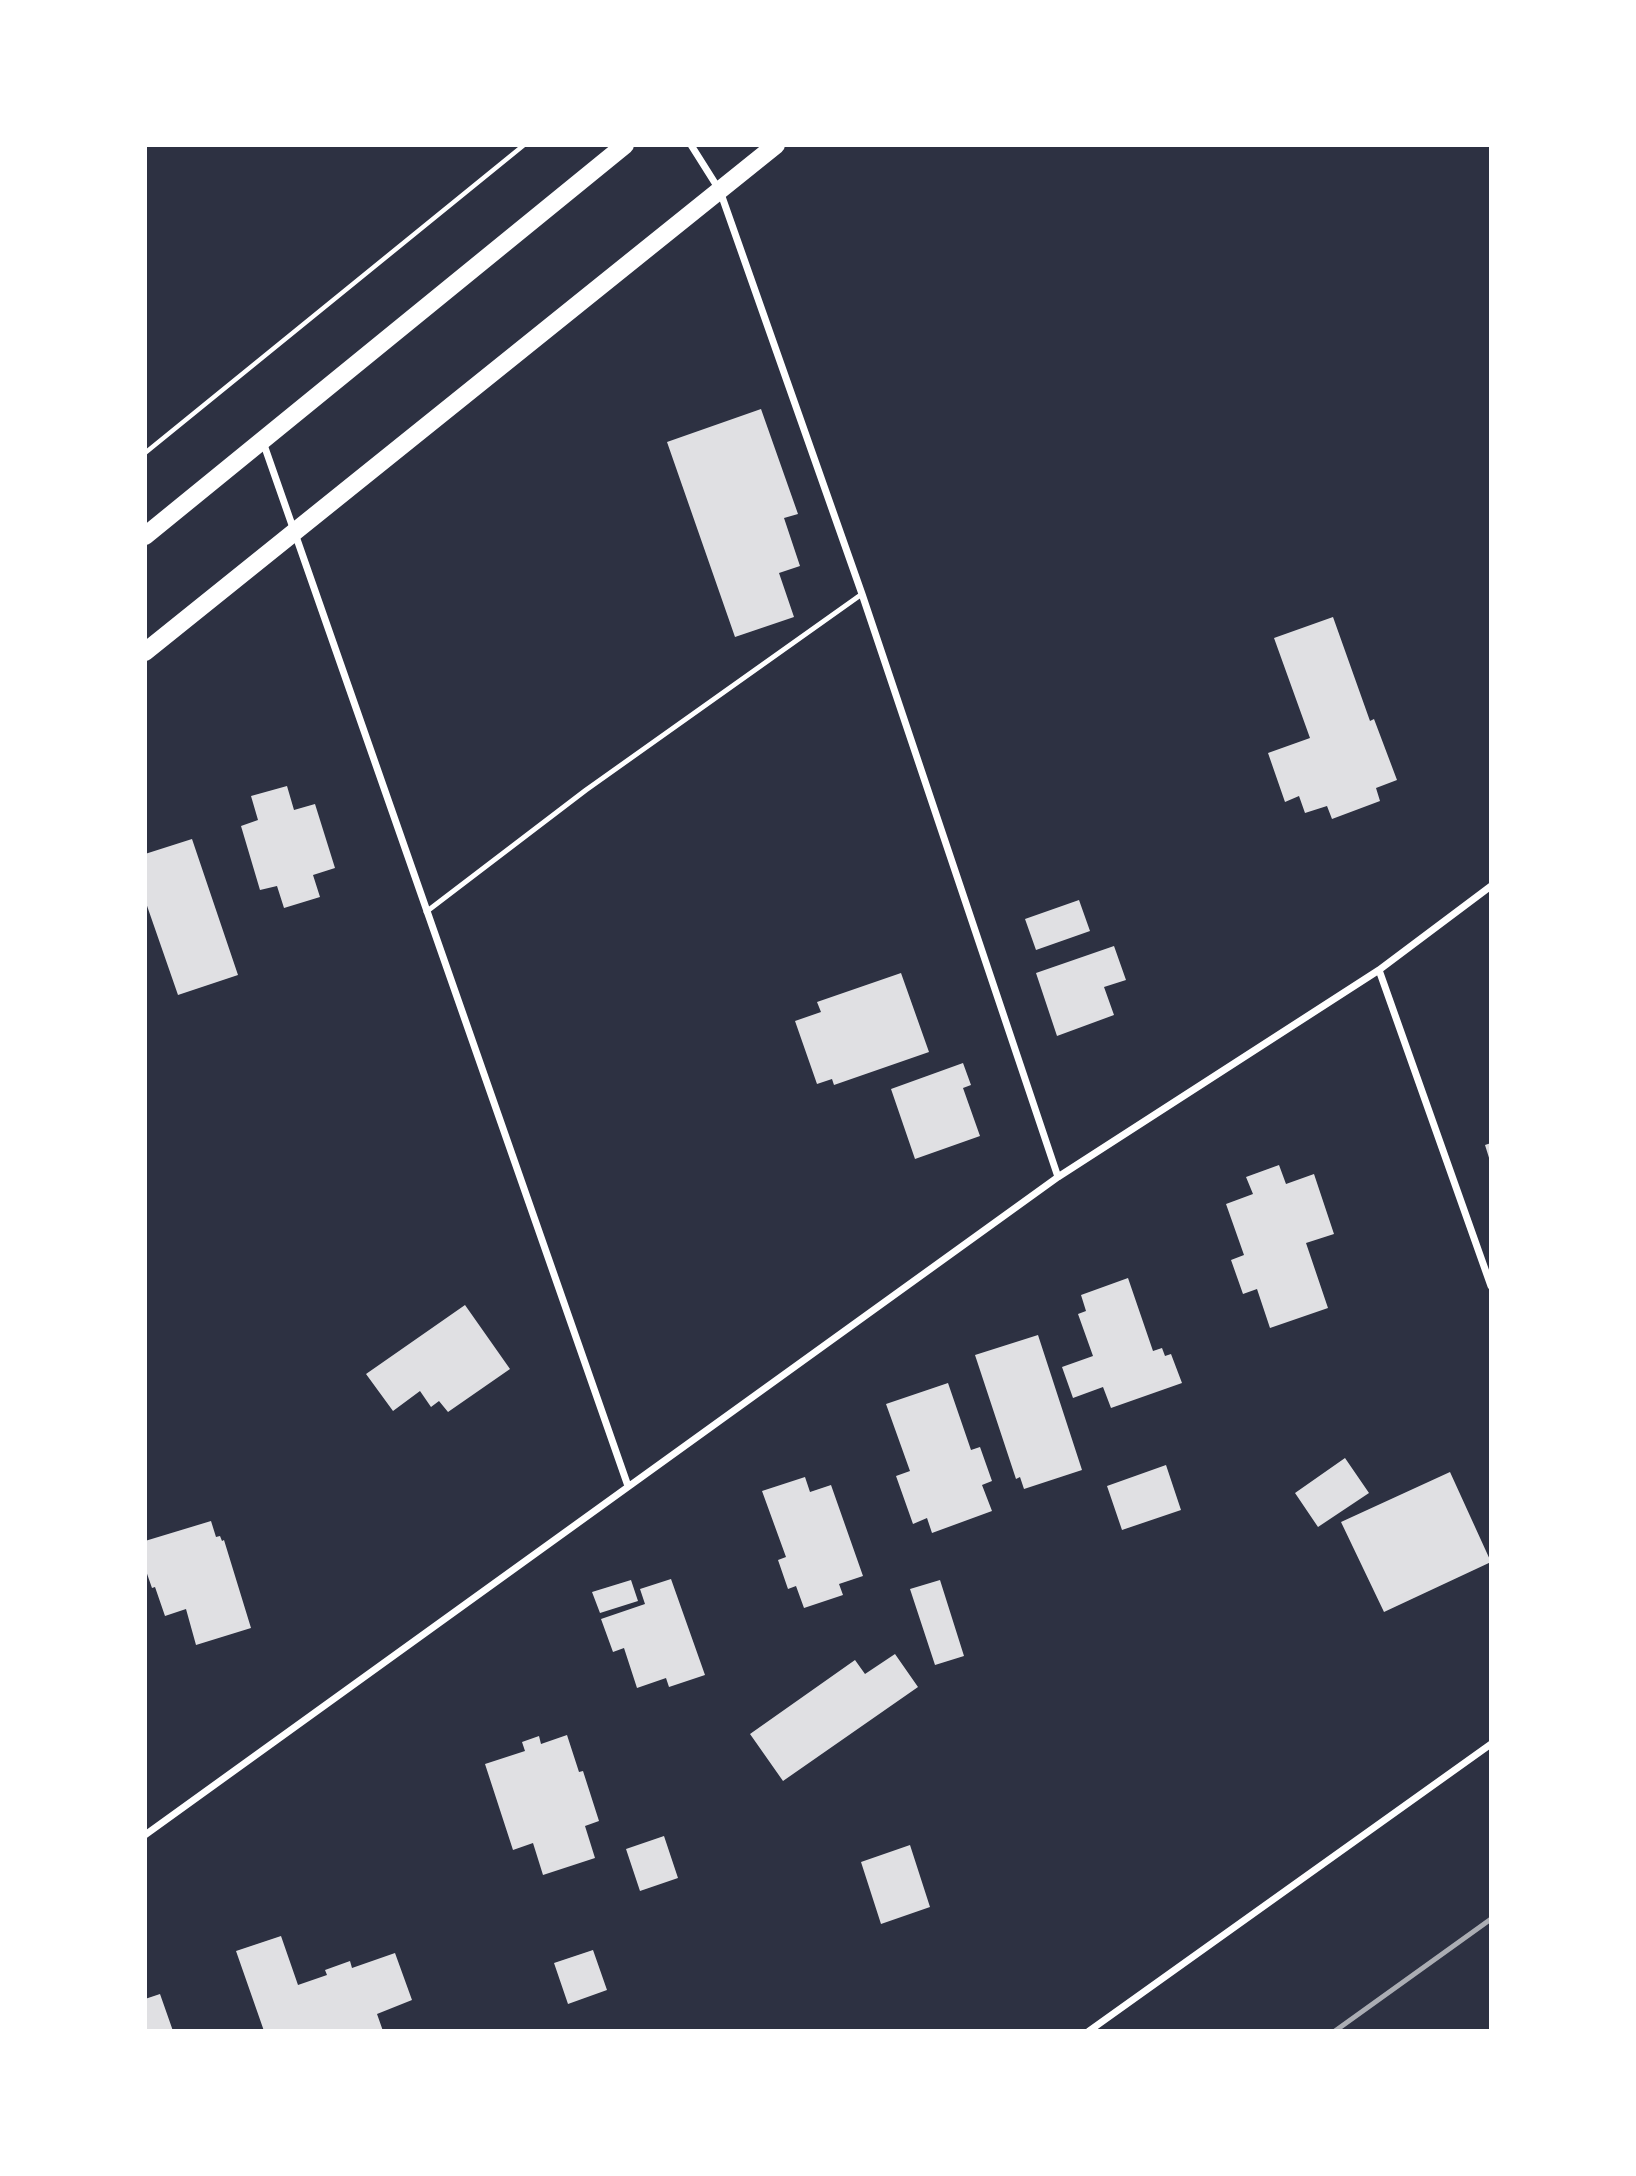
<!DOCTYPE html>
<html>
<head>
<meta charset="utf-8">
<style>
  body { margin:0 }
  #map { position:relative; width:1636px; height:2176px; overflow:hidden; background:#2d3142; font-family:Lato,sans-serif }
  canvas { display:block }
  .frame { position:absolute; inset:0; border:147px solid #fff; pointer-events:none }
</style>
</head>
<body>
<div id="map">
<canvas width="1636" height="2176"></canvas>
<div class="frame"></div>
</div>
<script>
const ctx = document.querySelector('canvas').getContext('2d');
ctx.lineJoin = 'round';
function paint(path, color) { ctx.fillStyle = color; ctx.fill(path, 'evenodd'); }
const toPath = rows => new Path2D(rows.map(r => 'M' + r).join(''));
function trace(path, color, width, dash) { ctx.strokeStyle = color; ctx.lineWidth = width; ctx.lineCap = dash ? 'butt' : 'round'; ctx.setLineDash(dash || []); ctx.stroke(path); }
const building = toPath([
  [761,409,798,514,784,518,800,566,779,573,794,617,735,637,667,442],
  [1333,617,1370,721,1374,719,1397,780,1376,788,1380,801,1332,819,1327,806,1305,813,1299,796,1285,802,1268,753,1310,738,1274,638],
  [287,786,294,810,315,804,335,868,313,875,320,897,284,908,277,886,260,890,241,826,258,820,251,796],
  [192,839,238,975,178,995,145,900,145,854],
  [1079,900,1090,931,1036,950,1025,919],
  [1114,946,1126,980,1104,987,1114,1015,1057,1036,1036,973],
  [901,973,929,1052,834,1085,832,1079,817,1084,795,1021,821,1012,817,1002],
  [963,1063,971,1085,963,1088,980,1136,915,1159,891,1089],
  [1491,1143,1491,1161,1490,1161,1485,1145],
  [1279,1165,1286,1184,1314,1174,1334,1234,1306,1243,1328,1308,1270,1328,1257,1289,1243,1294,1231,1260,1244,1255,1226,1204,1253,1194,1246,1177],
  [1128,1278,1153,1351,1162,1348,1165,1356,1171,1354,1182,1383,1111,1408,1103,1387,1073,1398,1062,1367,1093,1356,1078,1314,1086,1311,1081,1295],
  [465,1305,510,1369,448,1412,439,1401,431,1407,420,1391,393,1411,366,1374],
  [1038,1335,1082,1470,1024,1489,1020,1477,1016,1479,975,1355],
  [948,1383,971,1450,980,1447,992,1481,982,1485,992,1511,932,1533,927,1518,913,1524,896,1476,910,1471,886,1404],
  [1345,1458,1369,1493,1318,1527,1295,1493],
  [1166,1465,1181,1510,1122,1530,1107,1486],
  [1450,1472,1491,1562,1384,1612,1341,1522],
  [805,1477,810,1492,831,1485,863,1576,839,1584,843,1595,804,1608,796,1586,788,1589,778,1560,786,1557,762,1491],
  [211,1521,216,1537,220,1536,222,1541,224,1540,251,1628,196,1645,186,1609,165,1616,155,1587,152,1588,145,1568,145,1562,147,1562,145,1541],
  [671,1579,705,1675,669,1687,666,1678,637,1688,624,1648,613,1652,601,1619,645,1604,640,1589],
  [631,1580,638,1601,600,1613,592,1592],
  [940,1580,964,1656,935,1665,910,1589],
  [895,1654,918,1687,783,1781,750,1734,855,1660,865,1674],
  [567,1735,579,1772,583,1771,599,1821,585,1826,595,1858,543,1875,533,1843,513,1850,485,1764,525,1751,522,1742,539,1736,541,1744],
  [664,1836,678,1878,640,1891,626,1849],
  [910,1845,930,1907,881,1924,861,1862],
  [281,1936,298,1985,327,1975,325,1970,350,1961,352,1968,395,1953,412,2000,377,2014,383,2031,264,2031,236,1951],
  [593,1950,607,1990,568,2004,554,1963],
  [160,1994,173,2031,145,2031,145,1999]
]);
const path = toPath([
  [145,453,524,145]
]);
const service = toPath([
  [426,912,586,790,862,594]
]);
const minor = toPath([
  [691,145,720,191,862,594,1058,1177],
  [263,442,628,1486],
  [1379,970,1491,1286],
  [145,1835,1058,1177,1379,970,1491,886],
  [1089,2031,1491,1744]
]);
const primary = toPath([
  [145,536,625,145],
  [145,652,776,145]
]);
const rail = toPath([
  [1335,2031,1491,1919]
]);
paint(building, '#e0e0e3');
trace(path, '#fff', 4.5);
trace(service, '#fff', 5);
trace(minor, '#fff', 7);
trace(primary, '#fff', 18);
trace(rail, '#abadb3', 5);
</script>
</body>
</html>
